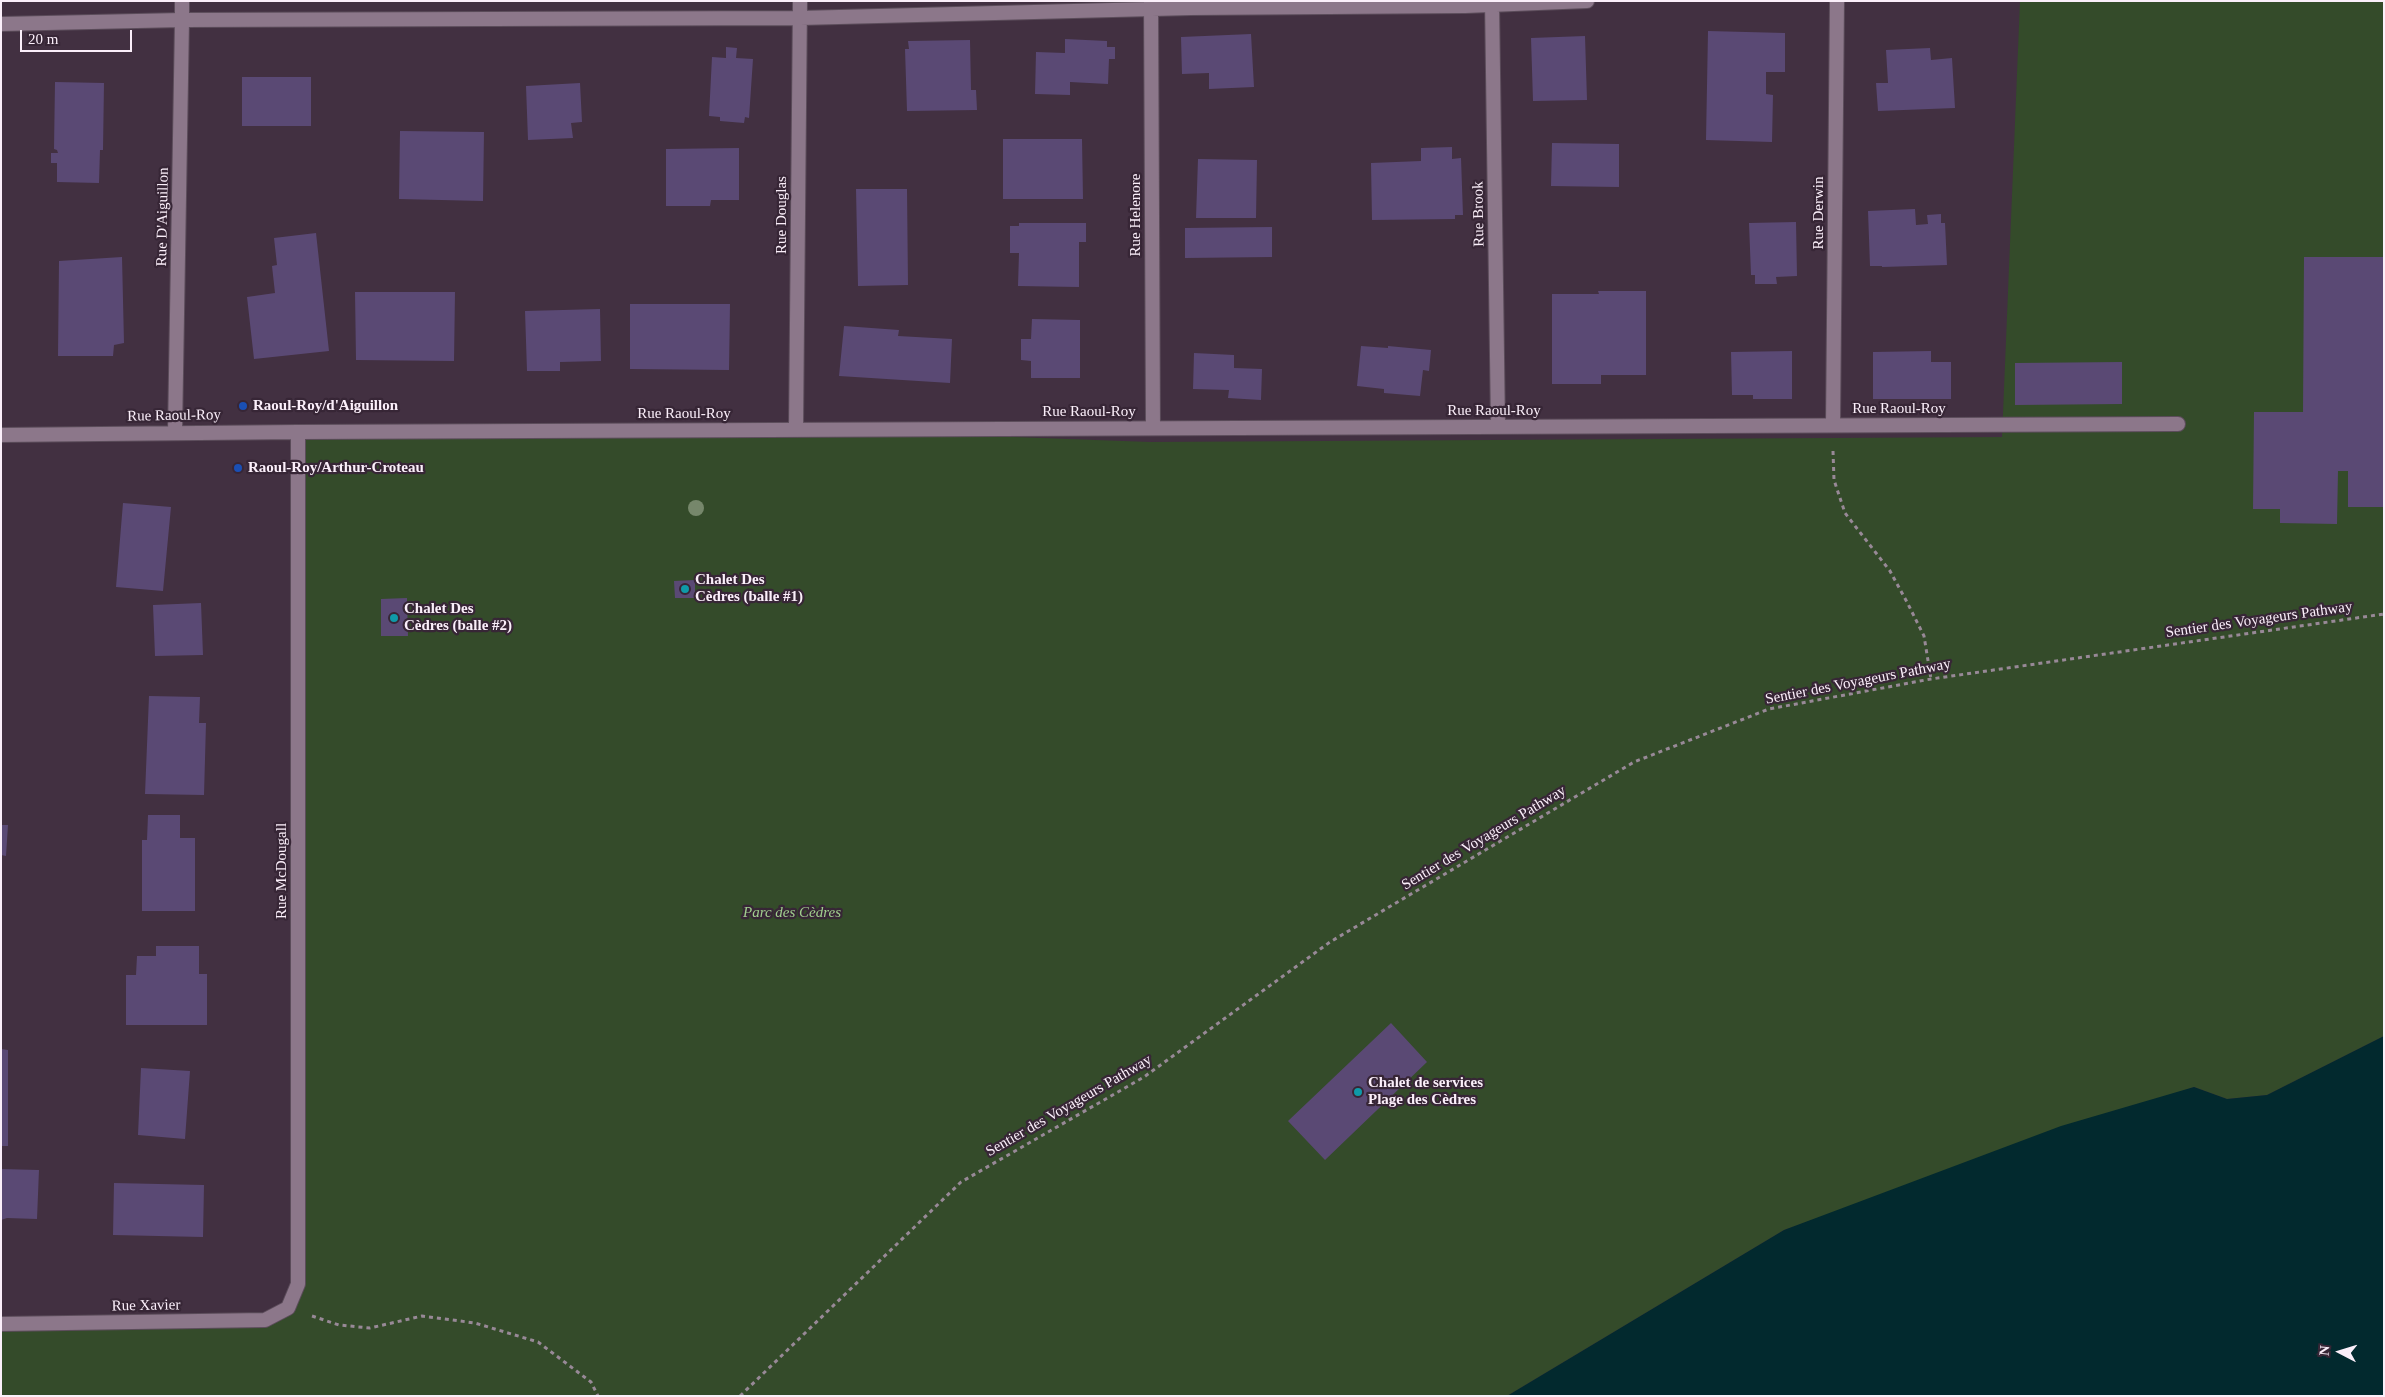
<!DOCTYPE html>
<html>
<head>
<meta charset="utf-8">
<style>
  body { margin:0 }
  #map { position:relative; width:2385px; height:1397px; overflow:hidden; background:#423041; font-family:"Times New Roman",serif }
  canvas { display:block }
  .frame { position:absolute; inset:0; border:2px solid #fbeffa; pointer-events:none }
  .north { position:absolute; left:2315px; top:1327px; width:50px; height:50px; -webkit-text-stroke:4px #372636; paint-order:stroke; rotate:275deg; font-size:14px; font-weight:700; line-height:20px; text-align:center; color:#fbeffa }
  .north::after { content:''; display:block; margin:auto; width:18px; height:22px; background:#fbeffa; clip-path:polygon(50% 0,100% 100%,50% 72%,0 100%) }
  .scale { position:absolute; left:20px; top:30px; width:112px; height:22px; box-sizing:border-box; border:2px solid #fbeffa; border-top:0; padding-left:6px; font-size:15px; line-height:18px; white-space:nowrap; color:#fbeffa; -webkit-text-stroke:4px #372636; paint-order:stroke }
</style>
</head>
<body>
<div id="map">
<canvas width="2385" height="1397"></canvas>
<div class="frame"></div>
<div class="north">N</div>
<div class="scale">20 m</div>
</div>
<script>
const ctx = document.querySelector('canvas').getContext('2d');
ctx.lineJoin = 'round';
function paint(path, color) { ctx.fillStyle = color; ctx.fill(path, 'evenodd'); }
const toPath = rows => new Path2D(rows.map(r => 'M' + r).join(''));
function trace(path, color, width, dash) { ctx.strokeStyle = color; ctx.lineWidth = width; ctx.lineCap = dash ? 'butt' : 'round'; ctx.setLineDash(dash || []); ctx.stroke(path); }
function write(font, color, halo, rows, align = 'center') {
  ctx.font = font + ' "Times New Roman",serif'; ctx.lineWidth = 4.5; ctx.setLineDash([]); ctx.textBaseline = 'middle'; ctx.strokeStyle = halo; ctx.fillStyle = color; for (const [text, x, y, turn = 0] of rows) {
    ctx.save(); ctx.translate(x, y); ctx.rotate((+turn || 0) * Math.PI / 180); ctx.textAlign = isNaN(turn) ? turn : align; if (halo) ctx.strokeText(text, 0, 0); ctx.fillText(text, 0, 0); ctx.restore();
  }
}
const green = toPath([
  [2020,1,2384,1,2384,1036,2267,1095,2227,1099,2194,1087,1784,1230,1507,1396,1,1396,1,1324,265,1320,288,1308,298,1284,298,432,796,429,1150,442,2002,437]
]);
const water = toPath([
  [2384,1036,2384,1396,1507,1396,1784,1230,2061,1126,2194,1087,2227,1099,2267,1095]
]);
const building = toPath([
  [1708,31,1785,33,1785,72,1766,72,1766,94,1773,95,1772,142,1706,140],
  [1251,34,1254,87,1209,89,1209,73,1182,74,1181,37],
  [1585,36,1587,100,1533,101,1531,38],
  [1065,39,1107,41,1107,47,1115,47,1115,59,1109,59,1108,84,1070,82,1070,95,1035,94,1036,52,1065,53],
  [970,40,971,90,976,90,977,110,907,111,905,49,909,49,908,41],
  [726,47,737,48,736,58,753,59,749,118,745,117,744,123,720,121,720,117,709,116,712,57,726,58],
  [1930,48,1931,60,1952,58,1955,108,1878,111,1876,83,1888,83,1886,50],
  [242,77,311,77,311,126,242,126],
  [55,82,104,83,103,150,100,150,99,183,57,182,57,163,51,163,51,153,58,153,57,150,54,149],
  [580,83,582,122,571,123,573,138,528,140,526,86],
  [400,131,484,132,483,201,399,199],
  [1003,139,1082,139,1083,199,1003,199],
  [1552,143,1619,144,1619,187,1551,186],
  [1452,147,1452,159,1461,158,1463,215,1455,215,1455,219,1372,220,1371,163,1421,161,1421,148],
  [739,148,739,200,711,200,710,206,666,206,666,149],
  [1198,159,1257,160,1256,218,1196,218],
  [856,189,907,189,908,285,858,286],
  [1915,209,1916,225,1928,224,1927,215,1941,214,1941,223,1945,223,1947,265,1882,267,1882,266,1870,266,1868,211],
  [1796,222,1797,276,1776,277,1777,284,1755,284,1755,275,1751,275,1749,223],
  [1019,223,1086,223,1086,242,1079,242,1079,287,1018,286,1019,253,1010,253,1010,226,1019,226],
  [1272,227,1272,257,1185,258,1185,228],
  [316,233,329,351,254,359,247,297,275,293,272,266,277,265,274,238],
  [122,257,124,343,114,345,113,356,58,356,59,261],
  [2304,257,2384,257,2384,507,2348,507,2348,471,2338,471,2337,524,2280,523,2280,509,2253,509,2254,412,2303,412],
  [1598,291,1646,291,1646,375,1601,375,1601,384,1552,384,1552,294,1599,294],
  [355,292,455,292,454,361,356,360],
  [630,304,730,304,729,370,630,369],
  [600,309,601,361,560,362,560,371,527,371,525,311],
  [1032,319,1080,320,1080,378,1031,378,1031,361,1021,360,1021,339,1031,339],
  [844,326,899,330,898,336,952,339,950,383,839,376],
  [1361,346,1388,348,1388,346,1431,350,1429,371,1423,370,1420,396,1384,393,1384,389,1357,386],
  [1792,351,1792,399,1753,399,1753,395,1732,395,1731,352],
  [1931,351,1931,362,1951,362,1951,399,1873,399,1873,352],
  [1194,353,1234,355,1234,368,1262,369,1261,400,1228,398,1229,390,1193,389],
  [2122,362,2122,404,2015,405,2015,363],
  [123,503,171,507,163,591,116,587],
  [695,580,695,598,675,598,674,581],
  [407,598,408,636,381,636,381,599],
  [201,603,203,655,155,656,153,605],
  [149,696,200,697,199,723,206,723,204,795,145,794],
  [148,815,180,815,180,838,195,838,195,911,142,911,142,840,147,840],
  [1,825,8,825,6,856,1,855],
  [156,946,199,946,199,974,207,974,207,1025,126,1025,126,975,136,975,137,956,156,956],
  [1391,1023,1427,1062,1325,1160,1288,1121],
  [1,1049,8,1050,8,1146,1,1146],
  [141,1068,190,1071,185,1139,138,1135],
  [1,1169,39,1170,37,1219,7,1218,1,1220],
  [114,1183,204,1185,203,1237,113,1235]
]);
const path = toPath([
  [1833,451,1834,480,1845,513,1890,571,1908,604,1924,636,1931,679],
  [312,1316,339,1325,370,1328,422,1316,475,1323,538,1342,591,1382,598,1396],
  [740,1396,961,1182,1144,1077,1330,942,1634,762,1769,709,1931,679,2384,614]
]);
const service = toPath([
  [182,20,182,1]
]);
const minor = toPath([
  [1151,1,1153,428],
  [1492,1,1498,427],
  [1,24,182,20,800,18,1191,8,1465,6,1587,1],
  [1833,425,1837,1],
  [796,429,800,1],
  [175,432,182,20],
  [1,435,298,432,2178,424],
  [1,1324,265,1320,288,1308,298,1284,298,432]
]);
const trees = [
  [696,508]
];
const markers = [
  [243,406,5,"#1a4fb4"],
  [238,468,5,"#1a4fb4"],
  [685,589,5,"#0f9aa8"],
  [394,618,5,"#0f9aa8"],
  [1358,1092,5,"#0f9aa8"]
];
const streetNames = [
  ["Rue Derwin",1819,213,-90],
  ["Rue Brook",1479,214,-91],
  ["Rue Douglas",782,215,-90],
  ["Rue Helenore",1136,215,-90],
  ["Rue D'Aiguillon",163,217,-89],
  ["Rue Raoul-Roy",1899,409],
  ["Rue Raoul-Roy",1494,411],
  ["Rue Raoul-Roy",1089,412],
  ["Rue Raoul-Roy",684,414],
  ["Rue Raoul-Roy",174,416,-1],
  ["Sentier des Voyageurs Pathway",2259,620,-8],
  ["Sentier des Voyageurs Pathway",1858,682,-11],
  ["Sentier des Voyageurs Pathway",1484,838,-31],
  ["Rue McDougall",282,871,-90],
  ["Sentier des Voyageurs Pathway",1069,1106,-30],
  ["Rue Xavier",146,1306,-1]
];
const poiNames = [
  ["Raoul-Roy/d'Aiguillon",253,406],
  ["Raoul-Roy/Arthur-Croteau",248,468],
  ["Chalet Des",695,580],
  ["Cèdres (balle #1)",695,597],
  ["Chalet Des",404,609],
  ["Cèdres (balle #2)",404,626],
  ["Chalet de services",1368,1083],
  ["Plage des Cèdres",1368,1100]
];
const parkNames = [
  ["Parc des Cèdres",792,913]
];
paint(green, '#344b2a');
paint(water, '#02292e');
paint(building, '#5a4974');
trace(service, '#5b4c5a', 16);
trace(minor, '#5b4c5a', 16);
trace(path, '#988997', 3, [4, 4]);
trace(service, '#8c778a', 14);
trace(minor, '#8c778a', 14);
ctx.fillStyle = '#76876b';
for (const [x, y] of trees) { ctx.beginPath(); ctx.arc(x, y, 8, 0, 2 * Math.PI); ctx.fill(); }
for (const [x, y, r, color] of markers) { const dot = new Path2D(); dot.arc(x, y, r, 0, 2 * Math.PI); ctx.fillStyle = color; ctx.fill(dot); trace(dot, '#372636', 2); }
write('15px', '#fbeffa', '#372636', streetNames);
write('bold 15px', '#fbeffa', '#372636', poiNames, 'left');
write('italic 15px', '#a1cf8e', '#372636', parkNames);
</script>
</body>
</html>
